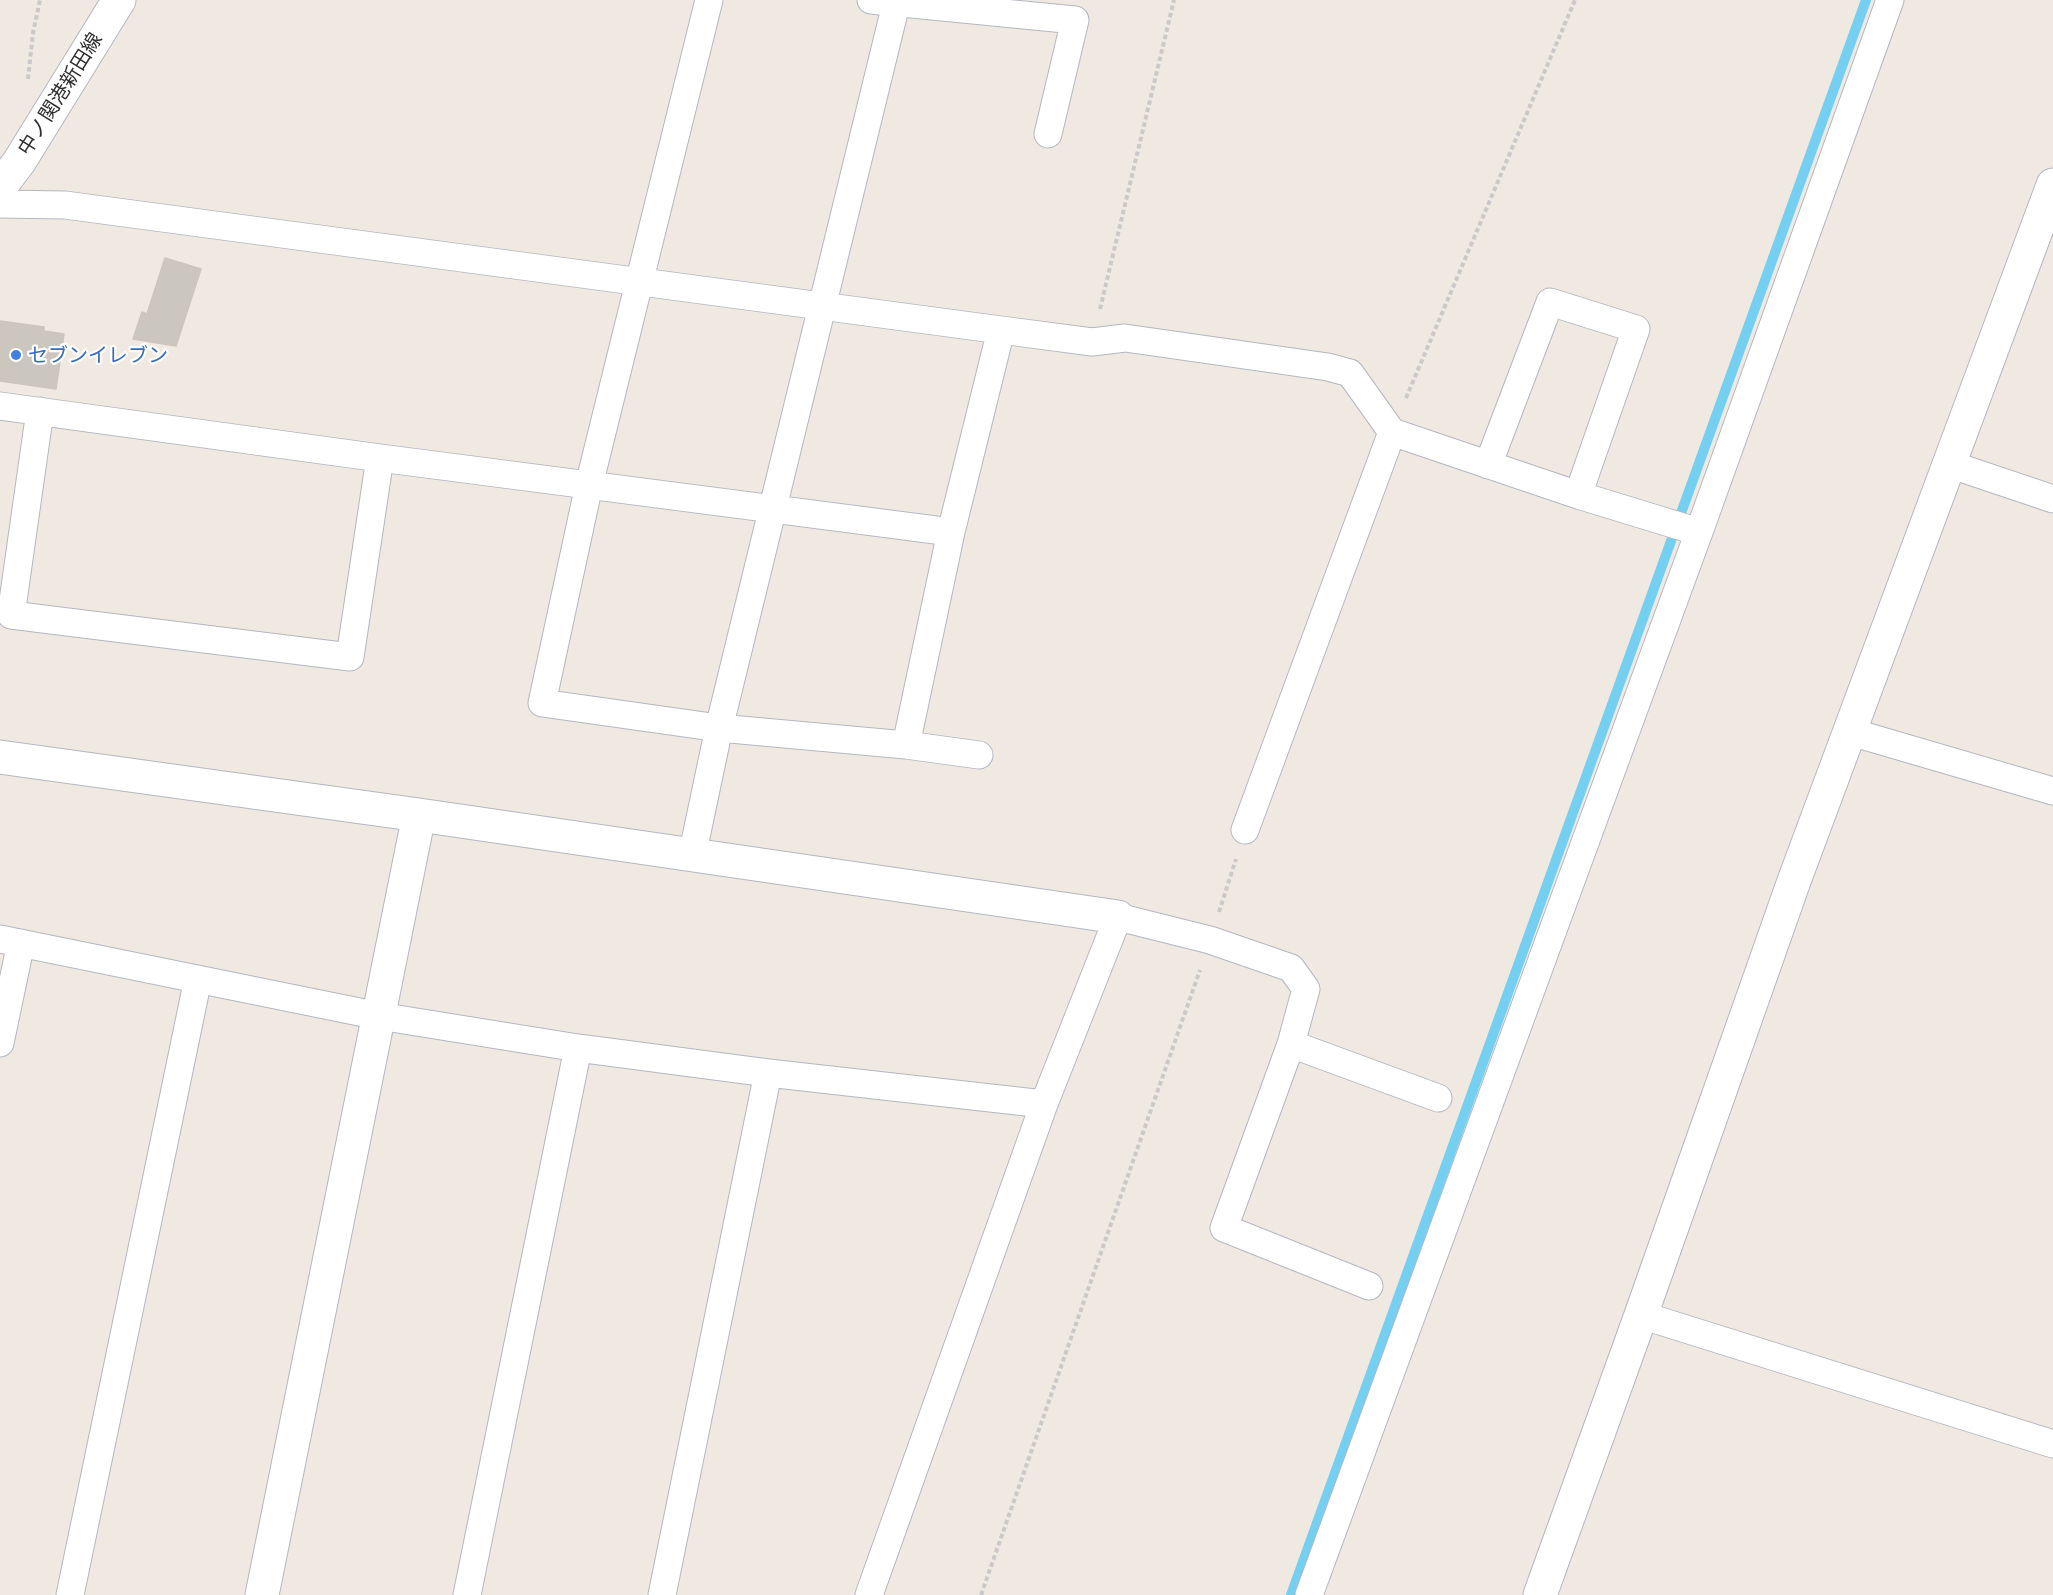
<!DOCTYPE html>
<html>
<head>
<meta charset="utf-8">
<style>
  body { margin:0 }
  canvas { display:block; background:#efe9e1 }
</style>
</head>
<body>
<canvas width="2053" height="1595"></canvas>
<script>
const ctx = document.querySelector('canvas').getContext('2d');
ctx.lineJoin = 'round';
const toPath = rows => new Path2D(rows.map(r => 'M' + r).join(''));
function trace(path, color, width, dash) { ctx.strokeStyle = color; ctx.lineWidth = width; ctx.lineCap = dash ? 'butt' : 'round'; ctx.setLineDash(dash || []); ctx.stroke(path); }
function paint(path, color) { ctx.fillStyle = color; ctx.fill(path, 'evenodd'); }
function write(font, color, halo, rows, align = 'center') {
  ctx.font = font + ' Ubuntu,"Noto Sans JP",sans-serif'; ctx.lineWidth = 4.5; ctx.setLineDash([]); ctx.textBaseline = 'middle'; ctx.strokeStyle = halo; ctx.fillStyle = color; for (const [text, x, y, turn = 0] of rows) {
    ctx.save(); ctx.translate(x, y); ctx.rotate((+turn || 0) * Math.PI / 180); ctx.textAlign = isNaN(turn) ? turn : align; if (halo) ctx.strokeText(text, 0, 0); ctx.fillText(text, 0, 0); ctx.restore();
  }
}
const stream = toPath([
  [1291,1595,1866,0]
]);
const building = toPath([
  [165,258,201,269,176,346,133,339,142,312,147,314,165,258],
  [0,321,44,327,44,331,64,334,56,389,0,381,0,321]
]);
const path = toPath([
  [28,79,33,33,40,0],
  [1100,309,1174,0],
  [1406,398,1575,0],
  [1219,912,1236,859],
  [981,1595,1200,970]
]);
const minor = toPath([
  [709,0,589,485,542,703,719,728,906,745,979,755],
  [871,0,1075,20,1048,134],
  [0,204,65,205,1001,330,1092,342,1125,338,1328,367,1350,373,1392,432,1578,495,1699,532],
  [0,406,380,458,951,532],
  [40,411,11,615,350,657,380,458],
  [1949,464,2053,499],
  [1488,465,1550,302,1636,329,1578,495],
  [1851,732,2053,791],
  [906,745,951,532,1001,330],
  [1245,830,1392,432],
  [692,856,719,728,897,0],
  [0,939,379,1016,578,1048,768,1073,1044,1104],
  [0,1043,21,943],
  [1291,1044,1438,1098],
  [1641,1315,2053,1444],
  [70,1595,198,979],
  [467,1595,578,1048],
  [662,1595,768,1073],
  [869,1595,1044,1104,1118,917,1210,940,1291,968,1306,989,1291,1044,1224,1228,1369,1286],
  [1309,1595,1699,532,1890,0]
]);
const tertiary = toPath([
  [0,757,419,815,1118,917],
  [262,1595,419,815],
  [1540,1595,1641,1315,1794,881,2053,185]
]);
const secondary = toPath([
  [0,187,19,162,119,0]
]);
const markers = [
  [16,355,6,"#3f7fe0"]
];
const streetNames = [
  ["中ノ関港新田線",60,94,-58]
];
const shopNames = [
  ["セブンイレブン",28,355]
];
trace(stream, '#75cff0', 10);
paint(building, '#cbc7bf');
trace(building, '#cbc5ba', 1.5);
trace(minor, '#b4b7c1', 29);
trace(tertiary, '#b4b7c1', 35);
trace(secondary, '#b4b7c1', 35);
trace(path, '#c9c9c9', 4, [4.5, 3]);
trace(minor, '#fff', 27);
trace(tertiary, '#fff', 33);
trace(secondary, '#fff', 33);
for (const [x, y, r, color] of markers) { const dot = new Path2D(); dot.arc(x, y, r, 0, 2 * Math.PI); ctx.fillStyle = color; ctx.fill(dot); trace(dot, '#fff', 2); }
write('20px', '#2e2e2e', '#fff', streetNames);
write('20px', '#366cbe', '#fff', shopNames, 'left');
</script>
</body>
</html>
